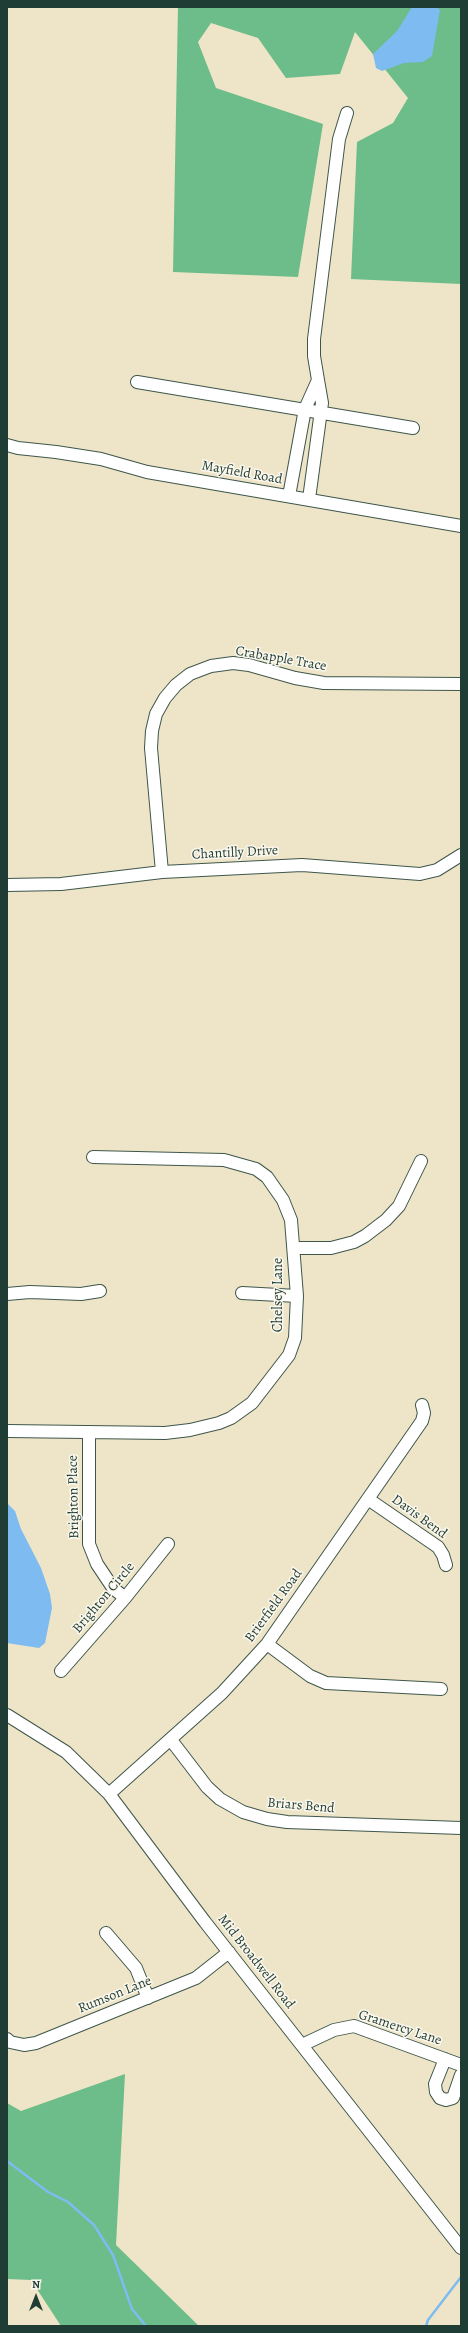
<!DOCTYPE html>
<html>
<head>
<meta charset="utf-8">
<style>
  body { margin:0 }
  #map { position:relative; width:468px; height:2333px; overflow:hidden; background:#eee5c8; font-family:Alegreya,serif }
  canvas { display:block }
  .frame { position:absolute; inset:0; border:8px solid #1f3d34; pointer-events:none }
  .north { position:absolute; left:16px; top:2277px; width:40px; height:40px; -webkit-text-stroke:3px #fbf7ec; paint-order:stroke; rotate:0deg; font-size:11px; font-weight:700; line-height:16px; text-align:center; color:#1f3d34 }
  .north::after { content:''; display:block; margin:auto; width:14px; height:18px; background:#1f3d34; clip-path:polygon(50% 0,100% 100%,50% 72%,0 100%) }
</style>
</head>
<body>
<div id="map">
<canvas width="468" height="2333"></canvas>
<div class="frame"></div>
<div class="north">N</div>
</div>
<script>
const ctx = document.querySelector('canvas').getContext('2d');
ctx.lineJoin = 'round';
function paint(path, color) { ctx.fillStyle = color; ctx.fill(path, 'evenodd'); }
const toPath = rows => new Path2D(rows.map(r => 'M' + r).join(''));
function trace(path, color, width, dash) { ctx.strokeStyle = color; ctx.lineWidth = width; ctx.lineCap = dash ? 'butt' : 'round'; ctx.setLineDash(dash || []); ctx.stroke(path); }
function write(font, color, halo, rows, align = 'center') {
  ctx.font = font + ' Alegreya,serif'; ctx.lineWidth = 3; ctx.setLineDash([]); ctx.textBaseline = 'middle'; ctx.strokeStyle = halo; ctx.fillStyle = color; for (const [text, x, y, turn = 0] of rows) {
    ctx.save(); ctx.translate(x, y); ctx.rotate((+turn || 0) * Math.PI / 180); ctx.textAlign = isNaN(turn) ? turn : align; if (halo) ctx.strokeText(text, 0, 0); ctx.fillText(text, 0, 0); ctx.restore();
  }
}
const forest = toPath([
  [178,7,461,7,461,284,351,279,357,142,393,123,408,98,355,32,340,74,286,78,258,38,211,23,198,42,216,88,323,124,298,277,173,272],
  [125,2074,116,2245,199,2326,61,2326,31,2280,7,2279,7,2103,21,2111]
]);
const water = toPath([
  [412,7,436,7,440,10,432,56,423,62,404,63,382,71,376,68,373,54,397,31],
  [8,1504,15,1511,21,1529,41,1568,50,1594,52,1608,45,1643,39,1648,7,1643]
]);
const stream = toPath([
  [7,2161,48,2192,68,2202,94,2225,113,2255,132,2309,146,2326],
  [426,2326,428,2320,461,2277]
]);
const minor = toPath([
  [318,380,314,356,314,339,339,139,347,113],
  [137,382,413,428],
  [7,445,18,448,56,452,101,459,147,472,461,526],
  [289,496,305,409,318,380,322,403,309,499],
  [162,872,151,748,152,731,156,714,165,698,176,685,190,674,211,666,233,663,249,665,295,678,324,683,461,684],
  [7,885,61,884,162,872,302,865,420,874,437,870,461,855],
  [294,1248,331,1248,354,1242,365,1236,386,1220,399,1206,421,1161],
  [242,1293,297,1296],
  [7,1294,30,1292,81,1294,100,1291],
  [7,1431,165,1433,190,1430,219,1423,231,1418,252,1403,289,1355,295,1338,297,1296,291,1220,283,1200,267,1177,256,1169,224,1160,93,1157],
  [89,1432,89,1544,97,1564,113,1588,125,1598],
  [368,1499,438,1547,443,1555,446,1565],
  [267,1644,310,1676,326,1683,441,1689],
  [61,1671,125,1598,168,1544],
  [7,1715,66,1752,109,1794,205,1922,461,2248],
  [171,1740,207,1787,220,1799,243,1812,267,1819,287,1822,461,1828],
  [109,1794,222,1693,267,1644,422,1421,424,1413,422,1405],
  [106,1933,136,1968,148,1998],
  [7,2039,10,2042,24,2045,36,2043,196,1978,229,1952],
  [302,2045,334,2030,354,2026,461,2065],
  [445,2059,435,2084,436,2092,440,2098,446,2100,453,2098,461,2075]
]);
const streetNames = [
  ["Mayfield Road",242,473,10],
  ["Crabapple Trace",281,659,10],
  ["Chantilly Drive",235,853,-3],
  ["Chelsey Lane",279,1295,-90],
  ["Brighton Place",74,1497,-91],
  ["Davis Bend",419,1517,36],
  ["Brighton Circle",104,1598,-50],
  ["Brierfield Road",274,1606,-54],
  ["Briars Bend",301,1806,5],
  ["Mid Broadwell Road",256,1962,52],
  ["Rumson Lane",115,1995,-22],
  ["Gramercy Lane",400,2028,18]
];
paint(forest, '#6cbd89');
paint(water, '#7ebbf1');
trace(stream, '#7ebbf1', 2.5);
trace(minor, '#3e564a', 14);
trace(minor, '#fff', 12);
write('14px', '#1f3d34', '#fbf7ec', streetNames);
</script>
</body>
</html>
